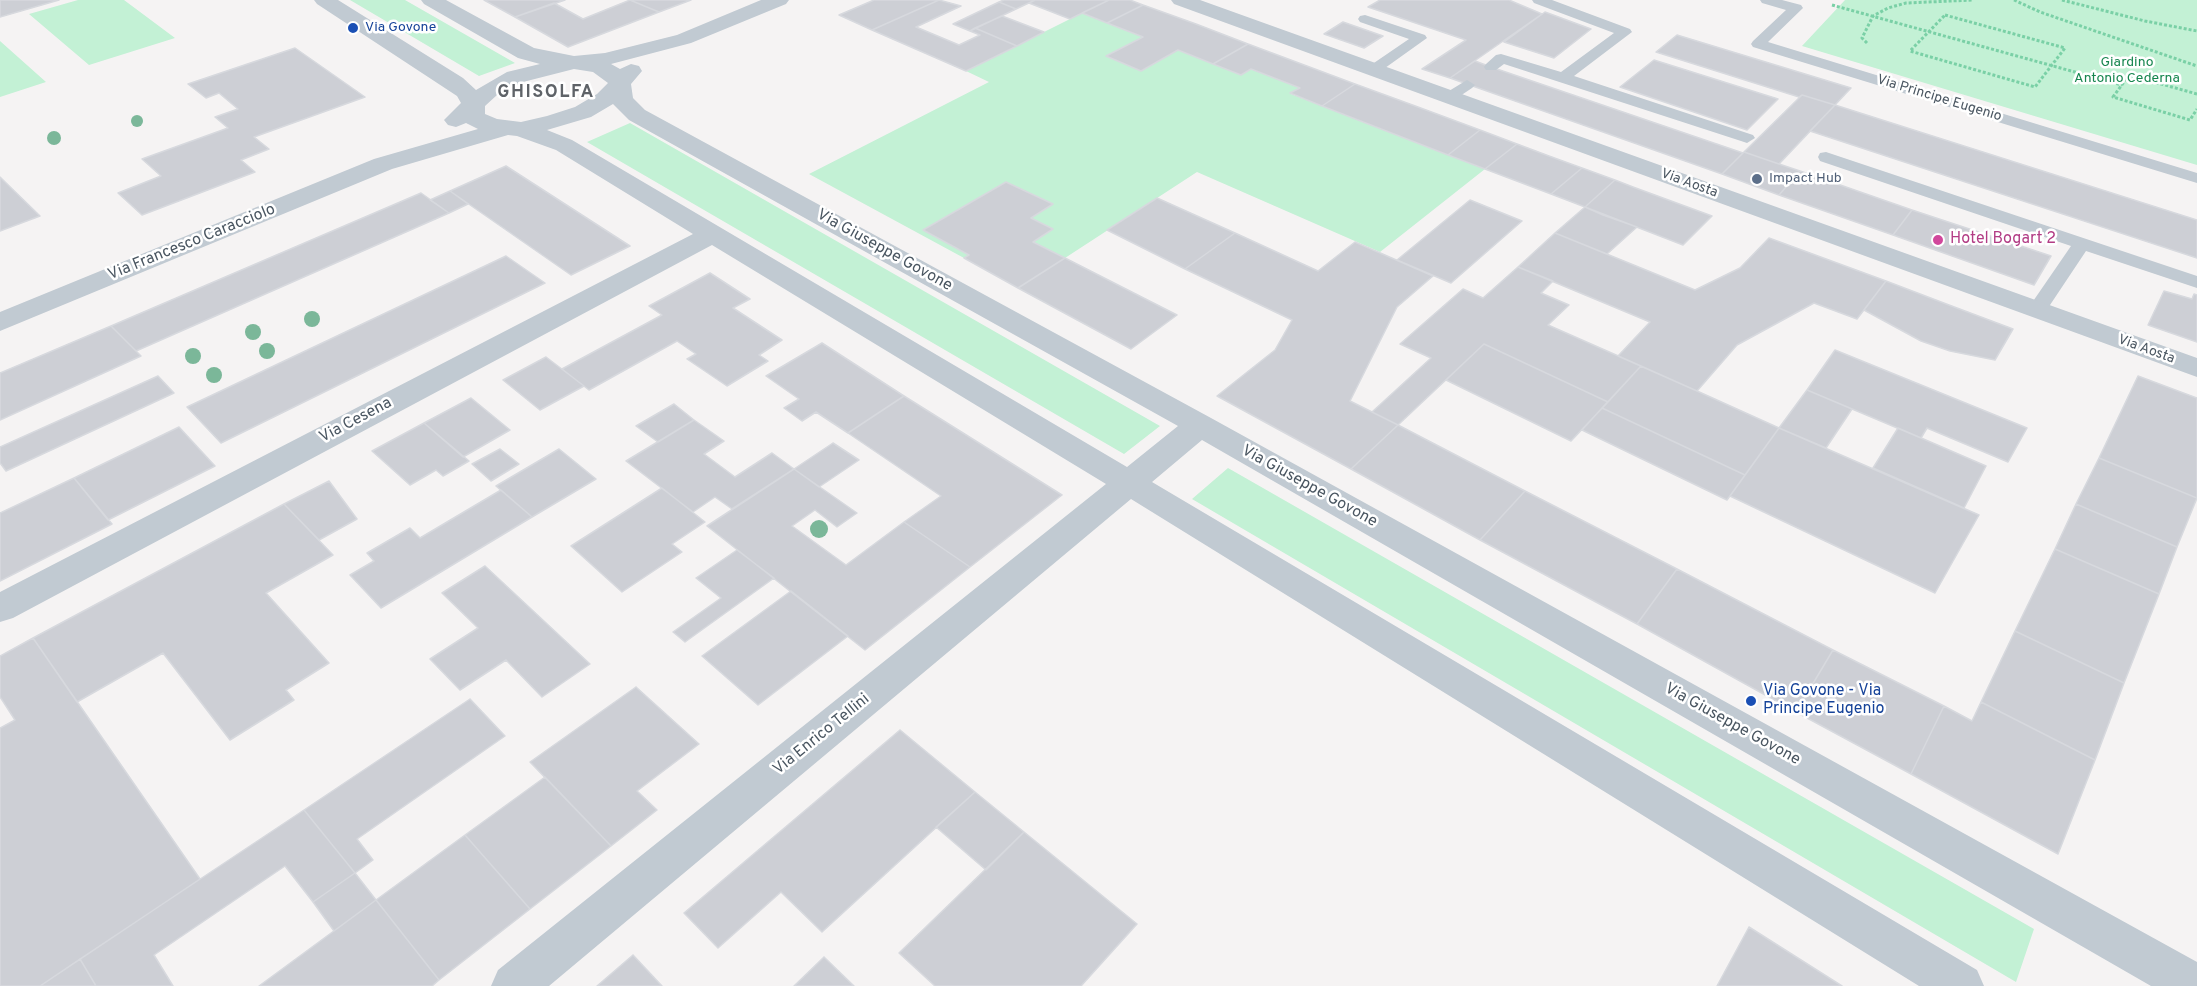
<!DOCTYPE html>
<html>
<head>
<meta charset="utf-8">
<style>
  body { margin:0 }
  canvas { display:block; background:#f5f3f3 }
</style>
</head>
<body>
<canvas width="2197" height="986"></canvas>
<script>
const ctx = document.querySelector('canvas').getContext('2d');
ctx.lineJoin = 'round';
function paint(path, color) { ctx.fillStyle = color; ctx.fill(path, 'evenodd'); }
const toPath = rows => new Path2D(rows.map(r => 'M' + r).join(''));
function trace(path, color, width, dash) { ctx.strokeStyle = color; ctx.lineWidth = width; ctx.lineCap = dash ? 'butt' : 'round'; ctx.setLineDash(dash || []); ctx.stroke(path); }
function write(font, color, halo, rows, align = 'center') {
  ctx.font = font + ' Overpass,sans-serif'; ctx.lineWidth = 5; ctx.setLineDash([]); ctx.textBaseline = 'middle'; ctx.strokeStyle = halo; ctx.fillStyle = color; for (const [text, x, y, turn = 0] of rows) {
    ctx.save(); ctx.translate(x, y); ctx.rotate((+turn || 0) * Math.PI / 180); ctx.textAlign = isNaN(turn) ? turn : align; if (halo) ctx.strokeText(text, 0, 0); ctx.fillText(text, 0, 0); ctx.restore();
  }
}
const green = toPath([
  [78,0,124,0,175,38,89,65,29,14],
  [350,0,405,0,515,63,479,76],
  [1845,0,2197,0,2197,165,1802,46],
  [1082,13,1143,37,1107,56,1141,71,1178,50,1251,69,1300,88,1291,94,1485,169,1380,252,1197,172,1065,258,1033,242,1031,218,1053,204,1006,182,924,230,969,255,964,258,809,174,989,82,966,71],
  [0,41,46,82,0,97],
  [630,123,1160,426,1124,454,587,142],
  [1228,468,2034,929,2016,982,1192,499]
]);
const building = toPath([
  [0,0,59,0,0,17,0,0],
  [484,0,565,0,515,17,484,0],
  [630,0,691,0,659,12,630,0],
  [630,0,659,12,568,47,515,17,554,3,583,19,630,0],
  [874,0,939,0,872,30,839,15,874,0],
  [939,0,961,6,916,27,959,45,980,35,970,31,975,28,1017,46,966,71,872,30,939,0],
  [1004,0,1035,0,1016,9,999,2,1004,0],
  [1035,0,1109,0,1070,19,1029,3,1035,0],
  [1109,0,1130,0,1143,5,1107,23,1082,13,1109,0],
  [1380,0,1509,0,1542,14,1450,78,1422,69,1466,40,1368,7,1380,0],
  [999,2,1016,9,970,31,953,24,999,2],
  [1143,5,1196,24,1248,44,1213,64,1178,50,1141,71,1106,56,1143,37,1107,23,1143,5],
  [1545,12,1591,29,1554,58,1504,42,1545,12],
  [1002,16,1044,32,1017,46,975,28,1002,16],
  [1343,22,1383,36,1364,48,1324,34,1343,22],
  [1677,35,1851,88,1835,105,1802,95,1799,97,1656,52,1677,35],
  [1248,44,1355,84,1322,106,1290,93,1300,88,1251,69,1241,75,1213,64,1248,44],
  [295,48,365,97,254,137,269,149,241,160,255,172,142,215,118,193,161,176,142,159,228,128,215,117,238,109,219,93,206,98,188,84,295,48],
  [1654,60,1778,99,1747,130,1620,87,1654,60],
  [1475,61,1491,67,1743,153,1722,174,1450,78,1475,61],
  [1355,84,1418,107,1480,130,1448,155,1322,106,1355,84],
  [1802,95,1835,105,1779,164,1744,152,1802,95],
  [1835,105,2197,220,2197,258,1810,131,1835,105],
  [1480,130,1517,144,1485,169,1448,155,1480,130],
  [1517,144,1549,156,1582,168,1551,194,1485,169,1517,144],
  [1744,152,1779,164,1800,171,1779,195,1722,174,1744,152],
  [506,166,630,246,571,275,450,191,506,166],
  [1582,168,1615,180,1585,207,1551,194,1582,168],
  [1800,171,1912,210,1893,235,1779,195,1800,171],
  [0,177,40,216,0,231,0,177],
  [1615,180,1633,187,1712,216,1683,245,1585,207,1615,180],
  [1006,182,1053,204,1031,218,1053,229,1033,242,1065,258,1018,288,964,258,969,255,923,230,1006,182],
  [450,191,468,204,449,213,430,200,450,191],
  [421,193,449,213,136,351,111,326,421,193],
  [1157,198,1235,233,1185,269,1107,230,1157,198],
  [1470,200,1522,221,1451,283,1397,260,1470,200],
  [1585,207,1603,215,1637,227,1607,254,1555,233,1585,207],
  [1912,210,2051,256,2034,285,1893,235,1912,210],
  [1235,233,1318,271,1355,242,1433,276,1397,307,1350,401,1398,425,1351,469,1217,396,1275,350,1292,320,1185,269,1235,233],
  [1555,233,1695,290,1740,268,1769,238,1886,281,1857,319,1814,303,1737,345,1697,391,1618,356,1650,322,1518,267,1555,233],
  [506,256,545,283,221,443,187,407,506,256],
  [1065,258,1177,315,1131,349,1018,288,1065,258],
  [1518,267,1553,281,1541,293,1569,305,1548,325,1641,366,1608,402,1484,344,1398,425,1372,412,1431,358,1400,344,1463,289,1483,298,1518,267],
  [710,273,750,299,733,308,782,340,759,355,768,361,727,386,687,359,696,354,677,341,589,390,562,369,662,315,649,306,710,273],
  [1886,281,1949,305,2013,329,1995,360,1950,351,1921,341,1864,310,1886,281],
  [2164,291,2192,299,2194,294,2197,295,2197,342,2148,325,2164,291],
  [111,326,141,356,0,420,0,373,111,326],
  [822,343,904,396,848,433,816,412,802,421,784,408,799,399,766,376,822,343],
  [1484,344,1608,402,1571,441,1446,380,1484,344],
  [1835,350,2027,428,2008,462,1927,428,1921,438,1807,390,1835,350],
  [546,357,584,386,540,410,503,380,546,357],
  [1641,366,1697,391,1779,428,1745,475,1602,408,1641,366],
  [158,376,174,393,6,471,0,463,0,447,158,376],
  [2138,376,2197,398,2197,498,2099,458,2138,376],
  [1807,390,1852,409,1826,448,1779,428,1807,390],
  [904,396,1062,495,970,567,904,522,941,496,848,433,904,396],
  [471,398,510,430,463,457,424,423,471,398],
  [674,404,694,420,658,442,636,426,674,404],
  [1602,408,1745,475,1727,500,1582,430,1602,408],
  [694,420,724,441,704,454,735,477,772,453,794,469,732,509,715,497,693,512,626,461,694,420],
  [424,423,469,461,443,476,436,470,410,485,372,451,424,423],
  [1398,425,1525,491,1480,540,1351,469,1398,425],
  [179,427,215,466,108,520,74,478,179,427],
  [1779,428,1979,515,1935,593,1730,496,1779,428],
  [1898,428,1986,466,1964,508,1873,468,1898,428],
  [833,443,859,460,819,487,794,469,833,443],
  [500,449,519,464,491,481,472,464,500,449],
  [559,449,596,479,532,517,496,486,559,449],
  [2099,458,2197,498,2177,547,2076,504,2099,458],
  [794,469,857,513,837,527,815,510,792,526,846,565,904,522,970,567,865,650,707,526,794,469],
  [74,478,112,524,0,581,0,513,74,478],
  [329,481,357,519,319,540,284,504,329,481],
  [662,488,705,522,672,544,682,552,622,592,571,546,662,488],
  [501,490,532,517,381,608,350,575,374,561,367,553,410,528,420,538,501,490],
  [1525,491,1677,569,1637,624,1480,540,1525,491],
  [284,504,333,555,266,593,329,663,286,690,294,700,230,740,163,653,77,702,33,638,284,504],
  [2076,504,2177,547,2159,594,2055,549,2076,504],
  [2055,549,2159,594,2124,683,2015,631,2055,549],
  [737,550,774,578,685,642,673,632,721,598,696,578,737,550],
  [485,566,590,664,542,697,506,660,460,690,430,659,478,628,442,593,485,566],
  [1677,569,1833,650,1796,712,1637,624,1677,569],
  [791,591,848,636,758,705,702,656,791,591],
  [2015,631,2124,683,2095,760,1981,702,2015,631],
  [33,638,200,879,40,986,0,986,0,728,15,720,0,697,0,656,33,638],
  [1833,650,1944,706,1911,774,1796,712,1833,650],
  [636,687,699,744,637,791,657,810,611,846,530,762,636,687],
  [470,699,505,736,357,839,373,860,355,873,304,810,470,699],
  [1981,702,2095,760,2058,854,1911,774,1944,706,1972,721,1981,702],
  [900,730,975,792,822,932,781,892,718,948,684,913,900,730],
  [545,777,611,846,530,909,465,835,545,777],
  [975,792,1024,832,986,870,936,827,975,792],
  [304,810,355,873,313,902,285,866,154,955,173,986,96,986,80,959,304,810],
  [1024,832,1137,924,1081,986,935,986,899,953,1024,832],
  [465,835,530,909,439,980,376,900,465,835],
  [355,873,376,900,334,931,313,902,355,873],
  [376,900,439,980,432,986,259,986,376,900],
  [1749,927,1842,986,1717,986,1749,927],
  [633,955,662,986,597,986,633,955],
  [824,957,854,986,794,986,824,957],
  [80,959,96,986,40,986,80,959]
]);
const path = toPath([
  [2014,0,2040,12,2197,66],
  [2062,0,2145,21,2197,31],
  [1832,5,2122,85],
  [1945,15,2065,48,2035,87,1910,51,1945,15],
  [1867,43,1862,38,1873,16,1888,8,1906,3,1973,0],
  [2197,94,2129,75,2113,97,2190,120,2197,109]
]);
const lane = toPath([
  [1532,0,1552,0,1630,29,1632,32,1574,76,1753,135,1755,138,1747,143,1741,141,1504,64,1496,70,1486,70,1484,67,1486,64,1496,55,1501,54,1561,72,1614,33,1534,3,1532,0],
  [1760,0,1782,0,1801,5,1803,8,1768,42,2197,173,2197,183,1753,47,1751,44,1753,41,1786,10,1762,3,1760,0],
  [1365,15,1425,35,1427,38,1378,73,1368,73,1366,70,1368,67,1409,39,1360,22,1358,19,1360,16,1365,15],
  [1467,80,1475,85,1472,88,1454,100,1444,100,1441,97,1444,94,1467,80],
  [1826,152,2197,276,2197,288,2086,251,2044,314,2030,314,2027,310,2071,246,1820,161,1818,157,1820,153,1826,152]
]);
const street = toPath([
  [314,0,338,0,463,78,476,90,507,72,540,64,518,58,424,4,421,0,446,0,534,48,574,56,605,53,677,35,761,0,789,0,786,4,691,43,611,64,620,69,631,64,639,66,642,71,631,84,633,98,645,110,1211,418,2197,962,2197,986,2151,986,1202,440,1152,482,1977,970,1984,986,1919,986,1131,499,549,986,491,986,498,970,1106,484,712,245,13,618,0,622,0,592,693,234,556,150,517,136,508,135,392,169,0,331,0,312,374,159,478,129,466,123,456,127,448,125,444,120,461,103,457,96,317,4,314,0],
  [574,69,593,72,608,83,597,94,575,107,547,116,521,122,497,119,485,114,485,106,497,95,523,82,574,69],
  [613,104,629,120,1178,426,1127,467,572,140,547,130,591,117,613,104],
  [1171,0,1200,0,2197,358,2197,377,1174,4,1171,0]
]);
const trees = [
  [137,121,6],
  [54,138,7],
  [312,319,8],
  [253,332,8],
  [267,351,8],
  [193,356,8],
  [214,375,8],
  [819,529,9]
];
const markers = [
  [353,28,6,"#1a4fb4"],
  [1757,179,6,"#5c6f8a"],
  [1938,240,6,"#d1479c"],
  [1751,701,6,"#1a4fb4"]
];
const farTransitnames = [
  ["Via Govone",365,28]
];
const farParknames = [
  ["Giardino",2127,63],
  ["Antonio Cederna",2127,79]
];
const farStreetnames = [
  ["Via Principe Eugenio",1939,99,17],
  ["Via Aosta",1689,184,20],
  ["Via Aosta",2146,350,20]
];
const farServicenames = [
  ["Impact Hub",1769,179]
];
const hotelNames = [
  ["Hotel Bogart 2",1950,240]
];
const streetNames = [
  ["Via Francesco Caracciolo",192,243,-22],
  ["Via Giuseppe Govone",884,251,29],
  ["Via Cesena",356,421,-28],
  ["Via Giuseppe Govone",1309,487,29],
  ["Via Giuseppe Govone",1732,725,29],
  ["Via Enrico Tellini",822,735,-39]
];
const transitNames = [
  ["Via Govone - Via",1763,692],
  ["Principe Eugenio",1763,710]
];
const farDistrictnames = [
  ["GHISOLFA",546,93]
];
paint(green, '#c3f1d5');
paint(building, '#cdcfd5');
trace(building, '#d7d9de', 1.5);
trace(path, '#7ad0a6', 3, [3, 2]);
paint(lane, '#c1cad2');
paint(street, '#c1cad2');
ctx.fillStyle = '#7bb799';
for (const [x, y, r] of trees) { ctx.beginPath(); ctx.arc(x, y, r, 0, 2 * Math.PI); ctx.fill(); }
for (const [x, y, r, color] of markers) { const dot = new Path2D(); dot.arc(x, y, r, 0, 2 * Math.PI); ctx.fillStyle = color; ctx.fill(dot); trace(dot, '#fff', 2); }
write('14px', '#164399', '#fff', farTransitnames, 'left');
write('14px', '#17864f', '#fff', farParknames);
write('14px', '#4a5661', '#fff', farStreetnames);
write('14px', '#4e5e75', '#fff', farServicenames, 'left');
write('16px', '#b23c85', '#fff', hotelNames, 'left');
write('16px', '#4a5661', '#fff', streetNames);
write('16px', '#164399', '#fff', transitNames, 'left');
ctx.letterSpacing = '1.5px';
write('bold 18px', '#5f6368', '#fff', farDistrictnames);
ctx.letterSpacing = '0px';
</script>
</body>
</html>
